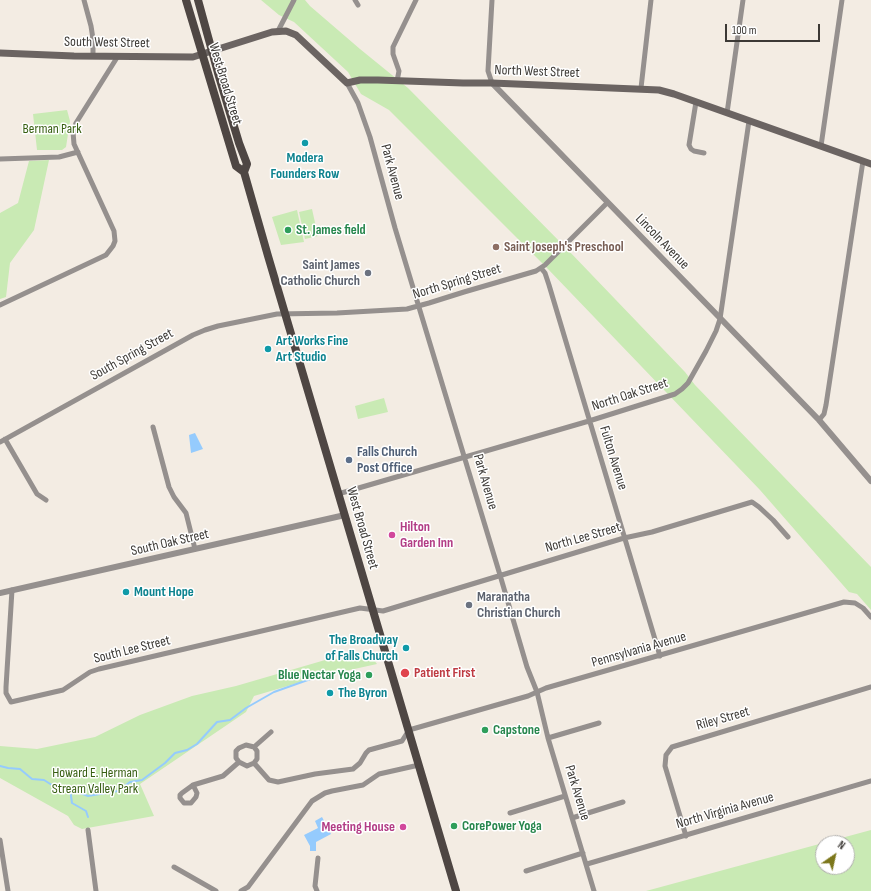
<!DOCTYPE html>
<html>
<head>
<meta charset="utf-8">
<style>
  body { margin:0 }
  #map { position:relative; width:871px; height:891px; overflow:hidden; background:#f3ece3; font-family:"Sofia Sans Condensed",sans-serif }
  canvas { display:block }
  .north { position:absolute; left:815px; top:835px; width:40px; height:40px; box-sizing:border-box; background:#fff; border:1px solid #b1b0ae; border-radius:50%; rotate:34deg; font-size:11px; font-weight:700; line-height:16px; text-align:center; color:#3c3935 }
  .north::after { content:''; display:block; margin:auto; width:14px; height:18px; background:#7c771b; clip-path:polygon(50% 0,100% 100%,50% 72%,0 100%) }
  .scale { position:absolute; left:725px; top:24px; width:95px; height:18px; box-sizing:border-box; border:2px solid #3c3935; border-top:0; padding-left:5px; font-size:12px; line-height:14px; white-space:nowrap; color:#3c3935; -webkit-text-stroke:3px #fff; paint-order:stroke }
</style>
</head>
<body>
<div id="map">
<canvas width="871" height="891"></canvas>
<div class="north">N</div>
<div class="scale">100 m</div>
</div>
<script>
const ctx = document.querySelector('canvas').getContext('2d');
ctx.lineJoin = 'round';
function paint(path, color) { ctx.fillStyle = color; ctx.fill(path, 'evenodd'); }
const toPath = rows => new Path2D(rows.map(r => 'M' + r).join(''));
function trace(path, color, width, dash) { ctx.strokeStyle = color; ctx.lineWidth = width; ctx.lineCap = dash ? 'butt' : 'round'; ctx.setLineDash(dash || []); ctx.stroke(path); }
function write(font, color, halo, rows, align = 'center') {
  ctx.font = font + ' "Sofia Sans Condensed",sans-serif'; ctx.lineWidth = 3; ctx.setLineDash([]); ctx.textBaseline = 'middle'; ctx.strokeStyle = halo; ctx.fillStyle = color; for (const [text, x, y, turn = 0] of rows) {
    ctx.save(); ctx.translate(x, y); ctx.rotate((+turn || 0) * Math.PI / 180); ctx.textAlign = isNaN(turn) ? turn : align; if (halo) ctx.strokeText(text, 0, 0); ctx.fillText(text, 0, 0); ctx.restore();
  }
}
const green = toPath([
  [261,0,305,0,310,6,360,49,408,88,568,250,685,372,695,385,871,567,871,610,857,594,849,592,760,490,547,268,389,110,361,94,348,72,294,22,279,15],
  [67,110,70,121,66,147,62,150,37,150,33,114],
  [49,160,34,230,10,263,6,297,0,299,0,213,18,203,29,161],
  [312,209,318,236,305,239,299,212],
  [297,210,304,242,281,245,272,217],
  [384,398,388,412,358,419,355,406],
  [373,653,373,659,377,664,318,677,254,696,246,712,140,784,154,816,82,829,74,825,68,816,0,778,0,746,37,749,95,737,140,715,192,696,236,686,332,658,348,661],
  [871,830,871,891,646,891,823,843,823,867,847,867,847,843,823,843]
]);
const water = toPath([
  [195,433,203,449,191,453,189,435],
  [322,817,331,834,316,842,316,851,310,851,310,846,304,835,318,828,315,821]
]);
const stream = toPath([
  [0,766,8,768,20,769,32,779,44,780,55,787,70,789,88,796,118,791,130,782,142,780,165,763,175,753,187,750,197,744,217,722,230,720,246,708,274,692,319,676],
  [70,789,72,803,86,811,88,817]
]);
const minor = toPath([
  [84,0,91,26,93,39,93,56],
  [355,0,358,5],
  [278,31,294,0],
  [397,81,399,71,393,54,393,47,416,0],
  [347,83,358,103,370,137,395,228,500,575,527,667,537,692,548,738,594,891],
  [492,83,488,71,492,0],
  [641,88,651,0],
  [696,102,689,145,691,149,694,151,704,153],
  [727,113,743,0],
  [821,146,842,0],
  [0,159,59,157,78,152],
  [541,268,545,273,549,285,660,656],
  [0,305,106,255,113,246,115,241,114,231,74,144,73,132,76,123,118,56],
  [819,420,824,414,826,405,863,161],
  [153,427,169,487,174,497,186,513,195,549],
  [5,439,37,494,46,500],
  [0,442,193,335,205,330,218,326,277,314,337,313,407,309,429,303,464,292,536,271,545,265,607,203],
  [338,494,589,421,675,394,682,389,688,383,706,351,716,331,720,319,749,121],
  [12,590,6,687,6,693,11,702,63,690,90,672,99,669,360,608,383,611,624,538,652,532,752,502,759,507,773,520,788,537],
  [548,738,599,723],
  [254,747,271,732],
  [239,762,236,758,236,751,239,748,246,745,254,747,257,751,257,759,254,763],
  [239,762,247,766,254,763],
  [254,763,269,780,278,782,315,774,353,769,360,763,366,753,369,750,402,741,409,730,528,696,546,688,844,602,855,603,863,608,871,617],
  [193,785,197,793,196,797,191,803,184,803,180,798,180,795,182,793,193,785],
  [193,785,223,776,239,762],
  [510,813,565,796],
  [572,818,623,802],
  [88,830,96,891],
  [686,836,665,766,666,755,672,747,871,687],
  [0,840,8,891],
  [587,864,871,781],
  [174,867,216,891],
  [526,871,583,853],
  [241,891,248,887,312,801,325,793,332,791,363,785,379,774,419,765],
  [317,891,315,886,318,858]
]);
const tertiary = toPath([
  [492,83,819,420,871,481],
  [0,593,345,515]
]);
const secondary = toPath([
  [0,53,74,56,193,57,272,32,286,31,296,35,347,83,360,80,378,80,463,83,492,83,659,90,674,94,871,164]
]);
const primary = toPath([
  [186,0,236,166,244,172],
  [198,0,218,73,239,143,247,164,244,172,268,256,456,891]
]);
const markers = [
  [305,143,4,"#0f9aa8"],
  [288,230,4,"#2e9e5b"],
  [496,247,4,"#8d6e63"],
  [368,273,4,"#6b7280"],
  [268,349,4,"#0f9aa8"],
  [349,460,4,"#5c6f8a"],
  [392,535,4,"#d1479c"],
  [126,592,4,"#0f9aa8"],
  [469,605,4,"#6b7280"],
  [406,648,4,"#0f9aa8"],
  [405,673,5,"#e0444e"],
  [369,675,4,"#2e9e5b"],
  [330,693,4,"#0f9aa8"],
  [485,730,4,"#2e9e5b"],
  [454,826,4,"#2e9e5b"],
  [403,827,4,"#d1479c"]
];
const streetNames = [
  ["South West Street",107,43,1],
  ["North West Street",537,72,2],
  ["West Broad Street",225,84,73],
  ["Park Avenue",392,172,75],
  ["Lincoln Avenue",662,242,46],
  ["North Spring Street",457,282,-17],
  ["South Spring Street",132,355,-29],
  ["North Oak Street",630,395,-18],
  ["Fulton Avenue",613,458,73],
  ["Park Avenue",485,482,74],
  ["West Broad Street",362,528,74],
  ["North Lee Street",583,538,-16],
  ["South Oak Street",170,543,-13],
  ["South Lee Street",132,650,-14],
  ["Pennsylvania Avenue",639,650,-16],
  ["Riley Street",723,719,-16],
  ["Park Avenue",577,793,73],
  ["North Virginia Avenue",725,811,-16]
];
const parkNames = [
  ["Berman Park",52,129],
  ["Howard E. Herman",95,773],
  ["Stream Valley Park",95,789]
];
const cultureNames = [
  ["Modera",305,158,"center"],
  ["Founders Row",305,174,"center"],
  ["Art Works Fine",276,341],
  ["Art Studio",276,357],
  ["Mount Hope",134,592],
  ["The Broadway",398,640,"right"],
  ["of Falls Church",398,656,"right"],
  ["The Byron",338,693]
];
const leisureNames = [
  ["St. James field",296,230],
  ["Blue Nectar Yoga",361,675,"right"],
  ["Capstone",493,730],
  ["CorePower Yoga",462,826]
];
const educationNames = [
  ["Saint Joseph's Preschool",504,247]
];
const worshipNames = [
  ["Saint James",360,265],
  ["Catholic Church",360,281],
  ["Maranatha",477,597,"left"],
  ["Christian Church",477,613,"left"]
];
const serviceNames = [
  ["Falls Church",357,452],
  ["Post Office",357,468]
];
const hotelNames = [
  ["Hilton",400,527],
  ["Garden Inn",400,543],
  ["Meeting House",395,827,"right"]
];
const healthNames = [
  ["Patient First",414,673]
];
paint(green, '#c9eab4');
paint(water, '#95cbfd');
trace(stream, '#95cbfd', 2);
trace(minor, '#95908e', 5);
trace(tertiary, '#95908e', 6);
trace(secondary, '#6b6462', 7);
trace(primary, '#4e4643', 8);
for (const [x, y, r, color] of markers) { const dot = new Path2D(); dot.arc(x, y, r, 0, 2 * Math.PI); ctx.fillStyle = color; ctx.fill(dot); trace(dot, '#fff', 1.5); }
write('14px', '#3c3935', '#fff', streetNames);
write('14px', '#365e10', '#fff', parkNames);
write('bold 14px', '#0d838f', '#fff', cultureNames, 'left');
write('bold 14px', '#27864d', '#fff', leisureNames, 'left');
write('bold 14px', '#785e54', '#fff', educationNames, 'left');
write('bold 14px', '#5b616d', '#fff', worshipNames, 'right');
write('bold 14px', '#4e5e75', '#fff', serviceNames, 'left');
write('bold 14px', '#b23c85', '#fff', hotelNames, 'left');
write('bold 14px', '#be3a42', '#fff', healthNames, 'left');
</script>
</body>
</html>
